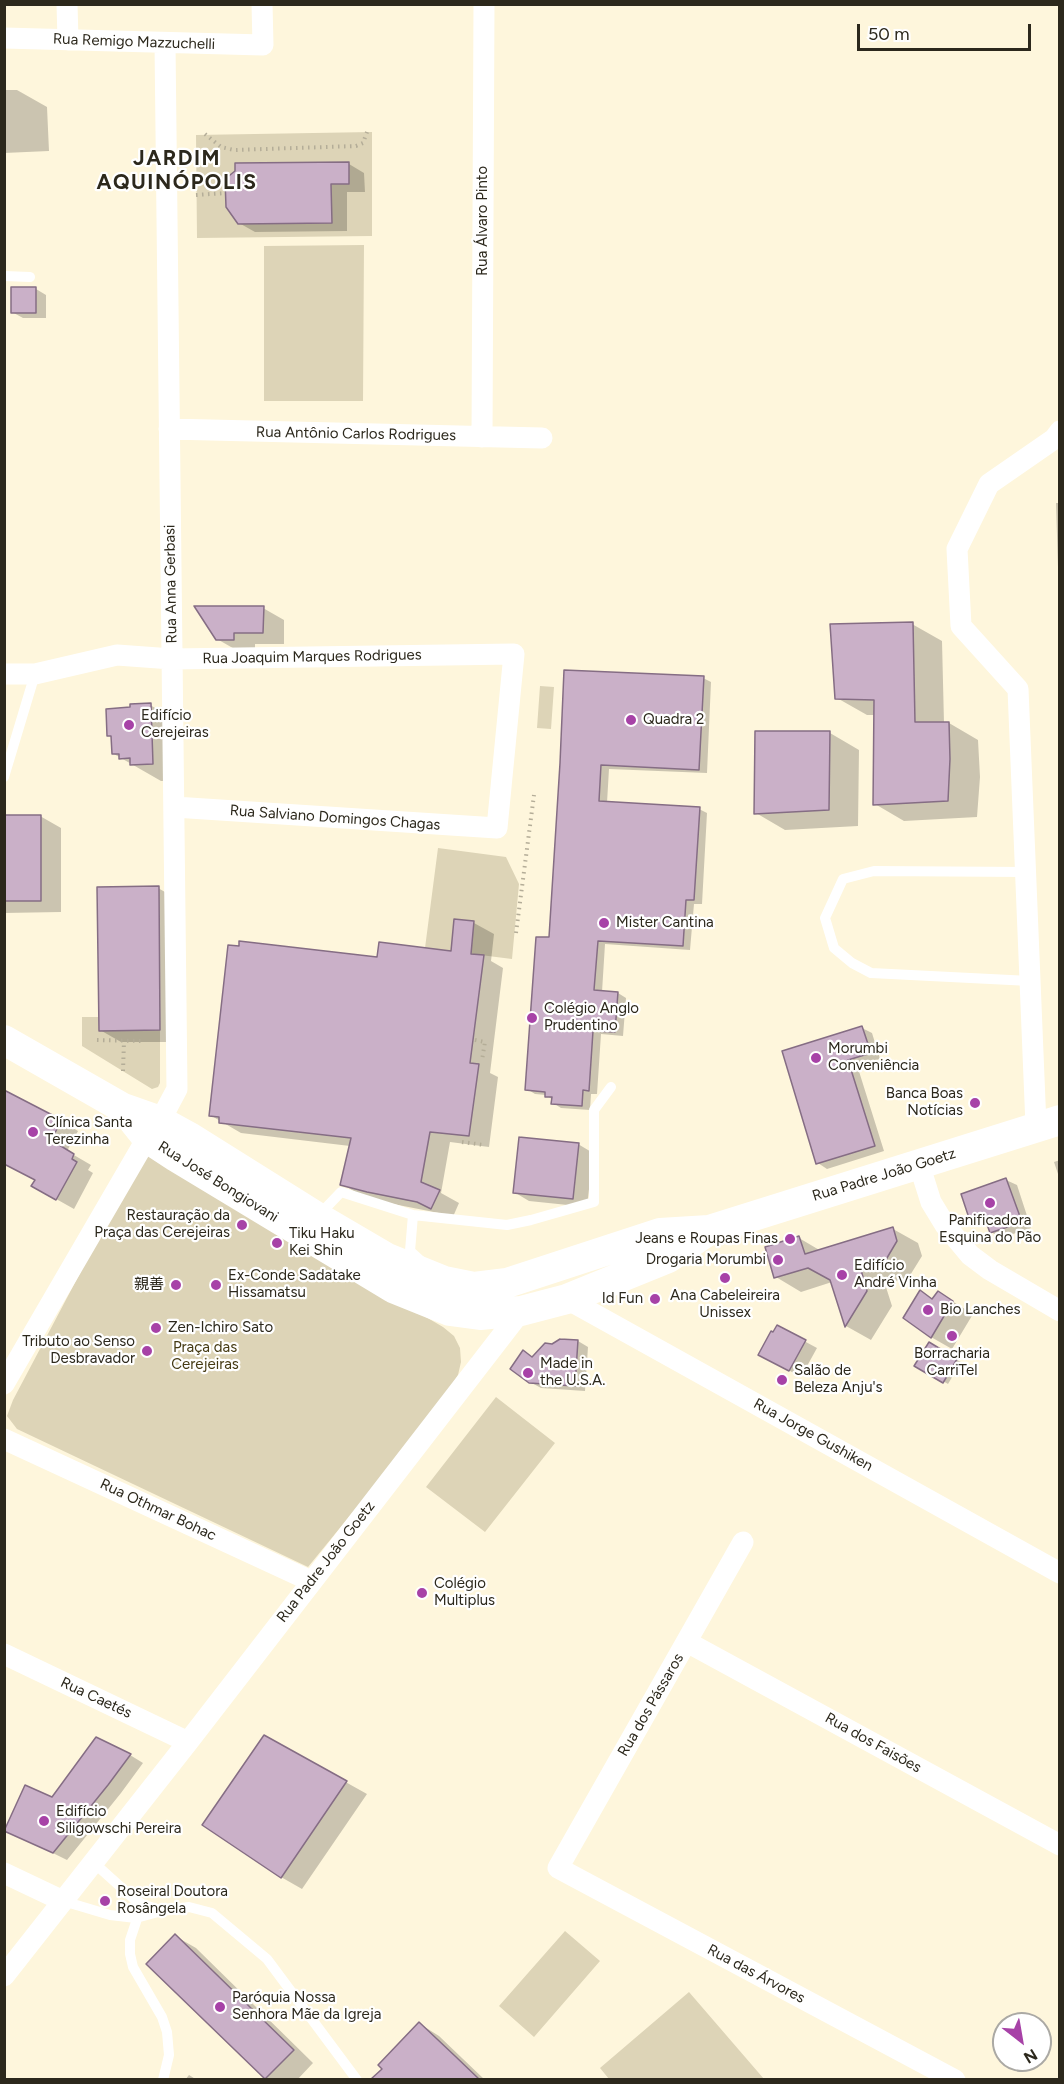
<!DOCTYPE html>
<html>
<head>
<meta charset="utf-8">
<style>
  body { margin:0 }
  #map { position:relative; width:1064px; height:2084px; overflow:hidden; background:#fef6dc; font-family:Figtree,sans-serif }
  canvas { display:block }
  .frame { position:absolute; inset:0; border:6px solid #2c281c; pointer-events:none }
  .north { position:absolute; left:992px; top:2012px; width:60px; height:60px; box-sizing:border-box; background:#fff; border:2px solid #aba9a4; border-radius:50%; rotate:149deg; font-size:16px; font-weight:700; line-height:24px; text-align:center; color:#2c281c }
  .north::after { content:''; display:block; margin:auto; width:21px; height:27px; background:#a742a7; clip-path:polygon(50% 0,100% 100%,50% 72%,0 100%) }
  .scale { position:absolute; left:857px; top:24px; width:174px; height:27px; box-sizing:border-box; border:3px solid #2c281c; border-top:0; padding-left:8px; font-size:18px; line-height:21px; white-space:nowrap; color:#2c281c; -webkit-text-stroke:4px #fff; paint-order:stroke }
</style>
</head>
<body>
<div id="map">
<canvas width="1064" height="2084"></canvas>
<div class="frame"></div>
<div class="north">N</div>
<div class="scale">50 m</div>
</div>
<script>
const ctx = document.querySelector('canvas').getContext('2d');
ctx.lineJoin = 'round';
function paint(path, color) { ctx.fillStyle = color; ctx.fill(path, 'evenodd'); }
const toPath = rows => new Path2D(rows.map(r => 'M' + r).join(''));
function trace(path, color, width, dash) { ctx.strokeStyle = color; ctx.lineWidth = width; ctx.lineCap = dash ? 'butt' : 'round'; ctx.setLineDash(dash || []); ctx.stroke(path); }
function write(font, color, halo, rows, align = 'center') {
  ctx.font = font + ' Figtree,"Noto Sans SC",sans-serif'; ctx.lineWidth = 4.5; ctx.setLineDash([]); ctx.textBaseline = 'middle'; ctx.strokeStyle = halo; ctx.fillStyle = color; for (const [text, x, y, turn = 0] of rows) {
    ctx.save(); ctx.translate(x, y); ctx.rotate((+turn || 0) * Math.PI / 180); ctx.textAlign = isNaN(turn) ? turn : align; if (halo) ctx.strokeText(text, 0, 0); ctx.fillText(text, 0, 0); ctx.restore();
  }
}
const green = toPath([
  [372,132,372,236,197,238,196,135],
  [364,245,363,401,264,401,264,246],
  [540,686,554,687,551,729,537,728],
  [438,848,506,857,519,884,512,959,425,948],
  [82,1017,99,1017,99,1031,160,1030,160,1083,158,1087,152,1089,82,1046],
  [144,1152,443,1327,454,1336,460,1348,461,1362,458,1375,438,1408,308,1567,17,1429,7,1416,13,1400],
  [496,1397,555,1443,485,1532,426,1487],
  [565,1931,600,1961,534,2037,499,2006],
  [689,1992,764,2079,609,2079,600,2068]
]);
const shadow = toPath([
  [4,90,17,90,47,107,49,151,4,153],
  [349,164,364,173,365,192,347,192,347,231,255,232,239,223],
  [36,289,46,295,46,318,23,318,12,312],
  [1056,503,1060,503,1060,601,1059,600],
  [263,608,284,620,284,644,255,644,255,651,238,651,217,639],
  [912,624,942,641,944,723,949,723,978,740,980,777,977,817,904,821,875,804,876,715,867,715,837,698],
  [703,678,711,682,707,773,609,769,607,803,699,809,707,813,702,904,694,904,690,950,605,944,602,992,618,993,626,998,623,1036,601,1034,597,1094,591,1094,590,1110,561,1108,553,1103,553,1100,546,1095,535,1094,527,1089,550,939,562,763],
  [150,705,180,722,182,781,161,781,114,754,113,738,108,735],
  [830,733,859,750,858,826,785,830,756,813],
  [40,816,61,828,61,912,4,913,4,817],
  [158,888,179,900,180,1042,121,1042,100,1030],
  [474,923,494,934,491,961,503,968,490,1073,498,1077,489,1147,450,1142,441,1193,459,1203,452,1219,439,1213,388,1203,362,1196,342,1184,350,1146,241,1133,210,1115,378,959,452,953],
  [862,1028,872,1033,880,1059,857,1065,884,1151,827,1169,818,1163,783,1052],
  [61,1121,78,1131,67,1151,91,1165,88,1170,93,1173,74,1209,33,1186,36,1180,4,1164],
  [578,1144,593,1153,587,1207,529,1201,514,1192],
  [1060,1160,1060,1180,1054,1162],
  [1006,1180,1017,1185,1031,1228,1001,1238,991,1232,987,1221,981,1223,971,1217],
  [893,1229,918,1243,922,1256,909,1277,885,1284,892,1306,871,1340,846,1326,832,1282,801,1292,776,1277,799,1238,821,1251],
  [939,1293,973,1314,952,1349,931,1337,933,1300],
  [778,1327,817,1348,801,1377,772,1361,774,1334],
  [560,1340,578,1341,588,1347,585,1391,541,1388,530,1382,533,1358],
  [929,1344,961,1362,948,1384,916,1365],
  [265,1737,367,1794,302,1889,281,1877],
  [130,1755,143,1763,121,1793,67,1860,6,1830,53,1799],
  [175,1936,196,1948,313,2063,297,2080,265,2078],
  [420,2024,439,2036,485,2080,373,2080],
  [189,2075,197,2080,185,2080]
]);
const building = toPath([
  [349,162,349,184,331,184,332,223,238,224,226,207,225,179,235,171,235,163,349,162],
  [11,287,36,287,36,313,11,313,11,287],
  [194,606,264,606,263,633,234,633,234,640,216,640,194,606],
  [913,622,915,722,949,722,950,759,948,801,873,805,874,700,835,699,830,624,913,622],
  [564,670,704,676,699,770,601,765,599,801,700,807,694,900,686,900,683,946,598,941,594,990,618,992,615,1032,593,1031,589,1091,583,1090,582,1106,551,1104,552,1097,545,1097,545,1092,525,1090,536,937,549,937,560,763,564,670],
  [151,703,153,764,130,765,130,758,119,759,119,754,112,754,111,736,107,736,106,709,130,707,130,704,151,703],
  [755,731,830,731,829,810,754,814,755,731],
  [4,815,41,815,41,901,4,901,4,815],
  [159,886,160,1030,99,1031,97,887,159,886],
  [454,919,474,921,471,954,484,955,470,1063,479,1064,469,1136,430,1132,421,1182,440,1190,431,1209,417,1202,367,1192,340,1185,351,1138,219,1123,219,1117,209,1116,228,945,239,946,239,941,377,957,379,942,451,951,454,919],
  [862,1026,871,1053,848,1060,875,1146,816,1164,782,1051,862,1026],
  [4,1090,62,1120,51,1140,74,1154,72,1159,77,1162,56,1200,31,1186,35,1180,4,1164,4,1090],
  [519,1137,579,1143,573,1199,513,1193,519,1137],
  [1006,1178,1022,1222,990,1233,983,1213,969,1218,961,1194,1006,1178],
  [893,1227,897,1241,884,1263,861,1270,867,1291,845,1327,830,1280,808,1268,774,1278,765,1247,799,1236,805,1254,893,1227],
  [920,1290,932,1299,938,1291,953,1301,931,1338,903,1318,920,1290],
  [777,1325,806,1340,789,1371,758,1355,771,1331,773,1332,777,1325],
  [560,1339,578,1340,575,1386,529,1383,510,1369,523,1350,532,1357,545,1343,552,1344,560,1339],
  [929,1342,957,1359,943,1383,914,1366,929,1342],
  [264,1735,347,1781,281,1878,202,1825,264,1735],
  [96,1737,131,1754,108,1785,53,1853,4,1831,25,1785,52,1797,96,1737],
  [175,1934,294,2050,265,2079,146,1964,175,1934],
  [419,2022,455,2056,479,2079,371,2079,382,2069,378,2065,419,2022]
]);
const path = toPath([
  [205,134,221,147,234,150,356,146,363,143,367,132],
  [196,195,226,193],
  [516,933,534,795],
  [97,1040,142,1041],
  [475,1040,485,1042,482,1060],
  [123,1071,124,1041],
  [462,1142,484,1145]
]);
const lane = toPath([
  [4,276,30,277],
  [4,777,35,674],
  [1026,872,874,871,843,879,825,918,834,948,852,963,871,973,1030,981],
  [319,1215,341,1192,413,1215,410,1251,421,1261],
  [413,1215,507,1225,531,1220,594,1202,594,1110,611,1087],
  [63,1901,110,1915,136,1918,162,1911,142,1904,133,1898,93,1862],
  [142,1904,130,1940,130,1954,133,1967,162,2017,167,2032,169,2055,163,2080],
  [162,1911,189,1907,212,1913,267,1959,357,2080]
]);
const street = toPath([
  [67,4,68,40],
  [4,38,263,45,262,4],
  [169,429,542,438],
  [482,437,484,4],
  [4,674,35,674,117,655,172,659,514,654,497,828,174,807],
  [1036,1126,1018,689,961,626,957,549,989,484,1054,439,1060,431],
  [919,1164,931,1202,945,1225,970,1255,990,1270,1060,1311],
  [567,1299,1060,1573],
  [4,1384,147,1138,160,1121,177,1089,165,44],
  [4,1439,311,1581],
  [743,1542,558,1868,955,2080],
  [687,1642,1060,1845],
  [4,1654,188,1742],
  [4,1873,63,1901],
  [4,1976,188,1742,521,1311]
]);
const secondary = toPath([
  [4,1040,123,1108,160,1121,191,1138,317,1217,387,1258,444,1281,474,1287,507,1283,660,1233,709,1230,1060,1120],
  [123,1108,147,1138,176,1157,393,1288,450,1311,480,1315,521,1311,567,1299,668,1258,709,1230]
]);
const markers = [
  [631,720,6,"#a742a7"],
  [129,725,6,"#a742a7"],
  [604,923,6,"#a742a7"],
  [532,1018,6,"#a742a7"],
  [816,1058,6,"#a742a7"],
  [975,1103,6,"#a742a7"],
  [33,1132,6,"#a742a7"],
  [990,1203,6,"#a742a7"],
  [242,1225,6,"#a742a7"],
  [790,1239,6,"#a742a7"],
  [277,1243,6,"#a742a7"],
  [778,1260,6,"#a742a7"],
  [842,1275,6,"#a742a7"],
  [725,1278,6,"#a742a7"],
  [176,1285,6,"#a742a7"],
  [216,1285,6,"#a742a7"],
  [655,1299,6,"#a742a7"],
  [928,1310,6,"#a742a7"],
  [156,1328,6,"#a742a7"],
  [952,1336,6,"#a742a7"],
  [147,1351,6,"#a742a7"],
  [528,1373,6,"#a742a7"],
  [782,1380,6,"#a742a7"],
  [422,1593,6,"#a742a7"],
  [44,1821,6,"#a742a7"],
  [105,1901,6,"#a742a7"],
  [220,2007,6,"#a742a7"]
];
const streetNames = [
  ["Rua Remigo Mazzuchelli",134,42,2],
  ["Rua Álvaro Pinto",483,221,-90],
  ["Rua Antônio Carlos Rodrigues",356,434,1],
  ["Rua Anna Gerbasi",171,584,-91],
  ["Rua Joaquim Marques Rodrigues",312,657,-1],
  ["Rua Salviano Domingos Chagas",335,818,4],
  ["Rua Padre João Goetz",884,1175,-17],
  ["Rua José Bongiovani",218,1182,32],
  ["Rua Jorge Gushiken",813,1435,29],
  ["Rua Othmar Bohac",158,1510,25],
  ["Rua Padre João Goetz",326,1562,-52],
  ["Rua Caetés",96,1698,25],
  ["Rua dos Pássaros",651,1705,-60],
  ["Rua dos Faisões",873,1743,29],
  ["Rua das Árvores",756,1974,28]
];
const poiNames = [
  ["Edifício",141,716],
  ["Cerejeiras",141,733],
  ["Quadra 2",643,720],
  ["Mister Cantina",616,923],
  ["Colégio Anglo",544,1009],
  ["Prudentino",544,1026],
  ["Morumbi",828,1049],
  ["Conveniência",828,1066],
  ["Banca Boas",963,1094,"right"],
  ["Notícias",963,1111,"right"],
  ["Clínica Santa",45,1123],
  ["Terezinha",45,1140],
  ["Restauração da",230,1216,"right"],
  ["Praça das Cerejeiras",230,1233,"right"],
  ["Panificadora",990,1221,"center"],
  ["Esquina do Pão",990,1238,"center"],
  ["Tiku Haku",289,1234],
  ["Kei Shin",289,1251],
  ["Jeans e Roupas Finas",778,1239,"right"],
  ["Drogaria Morumbi",766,1260,"right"],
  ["Edifício",854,1266],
  ["André Vinha",854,1283],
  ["Ex-Conde Sadatake",228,1276],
  ["Hissamatsu",228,1293],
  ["親善",164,1285,"right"],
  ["Ana Cabeleireira",725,1296,"center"],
  ["Unissex",725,1313,"center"],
  ["Id Fun",643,1299,"right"],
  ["Bio Lanches",940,1310],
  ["Zen-Ichiro Sato",168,1328],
  ["Tributo ao Senso",135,1342,"right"],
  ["Desbravador",135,1359,"right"],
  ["Borracharia",952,1354,"center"],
  ["CarriTel",952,1371,"center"],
  ["Made in",540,1364],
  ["the U.S.A.",540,1381],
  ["Salão de",794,1371],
  ["Beleza Anju's",794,1388],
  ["Colégio",434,1584],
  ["Multiplus",434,1601],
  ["Edifício",56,1812],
  ["Siligowschi Pereira",56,1829],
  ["Roseiral Doutora",117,1892],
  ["Rosângela",117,1909],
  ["Paróquia Nossa",232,1998],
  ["Senhora Mãe da Igreja",232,2015]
];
const parkNames = [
  ["Praça das",205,1348],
  ["Cerejeiras",205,1365]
];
const districtNames = [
  ["JARDIM",177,159],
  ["AQUINÓPOLIS",177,183]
];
paint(green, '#ddd4b7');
paint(shadow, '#0003');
paint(building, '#cab0c8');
trace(building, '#856d84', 1.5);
trace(path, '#b4ad98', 4, [1.5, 4.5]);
trace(lane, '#fff', 10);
trace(street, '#fff', 21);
trace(secondary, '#fff', 30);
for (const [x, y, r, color] of markers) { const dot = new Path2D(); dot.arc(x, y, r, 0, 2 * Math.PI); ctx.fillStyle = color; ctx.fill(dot); trace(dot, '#fff', 2); }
write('15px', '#2c281c', '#fff', streetNames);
write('15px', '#2c281c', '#fff', poiNames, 'left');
write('15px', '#453a13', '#fff', parkNames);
ctx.letterSpacing = '1.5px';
write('bold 21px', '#2c281c', '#fff', districtNames);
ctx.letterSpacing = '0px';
</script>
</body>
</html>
